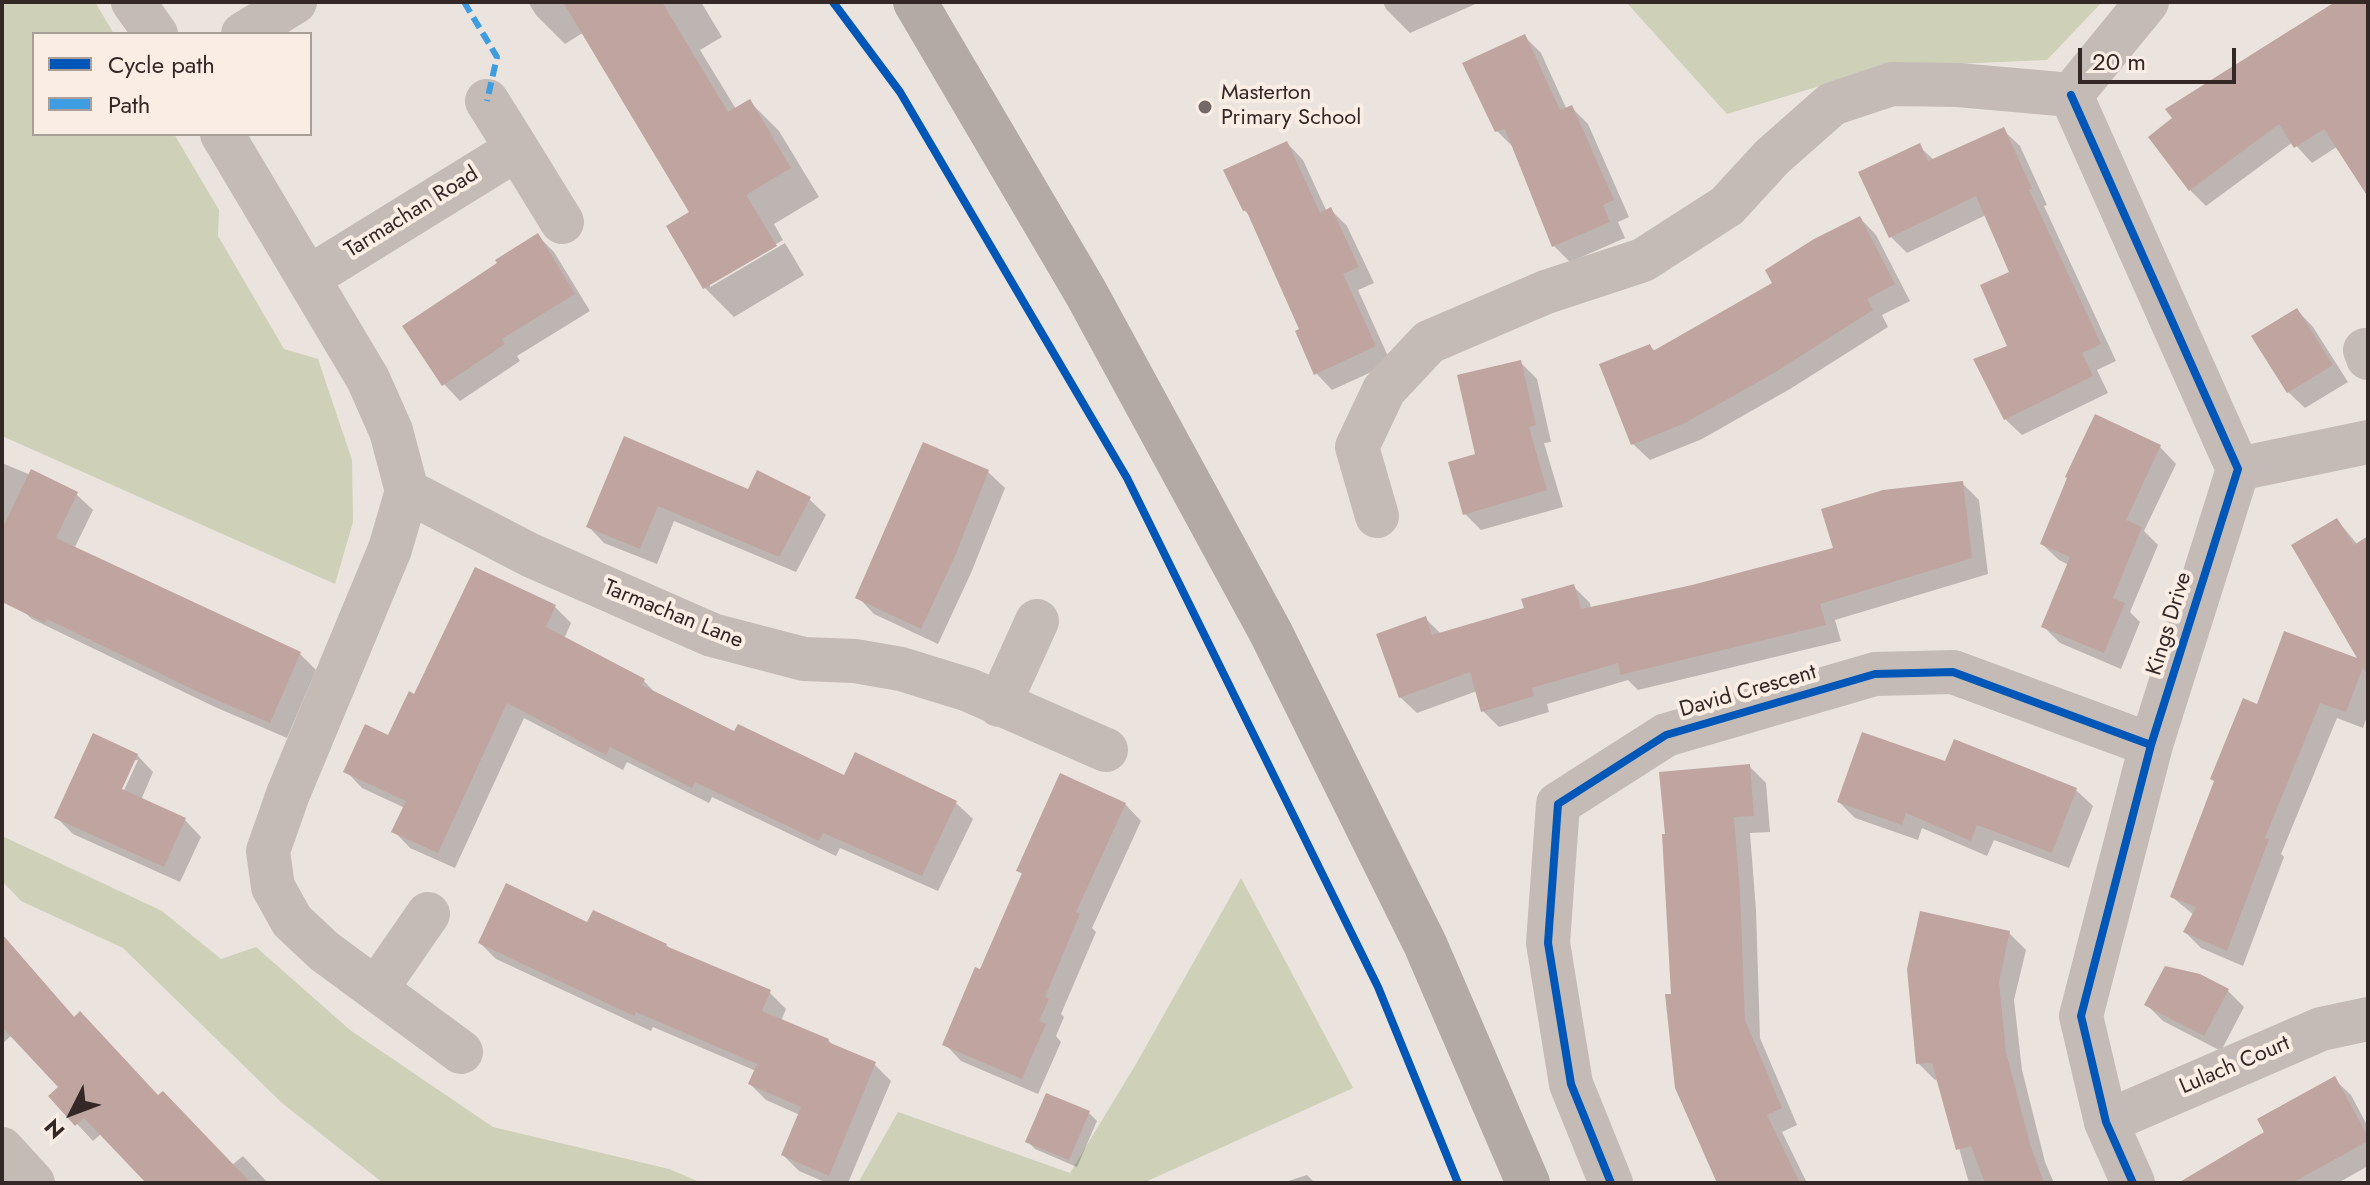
<!DOCTYPE html>
<html>
<head>
<meta charset="utf-8">
<style>
  body { margin:0 }
  #map { position:relative; width:2370px; height:1185px; overflow:hidden; background:#ebe3de; font-family:Jost,sans-serif }
  canvas { display:block }
  .frame { position:absolute; inset:0; border:4px solid #342826; pointer-events:none }
  .legend { position:absolute; left:32px; top:32px; width:280px; height:104px; box-sizing:border-box; background:#f9ede4; border:2px solid #aa9e98; margin:0; padding:10px 14px; list-style:none; font-size:24px; color:#342826 }
  .legend li { display:flex; align-items:center; gap:16px; height:40px }
  .legend b { width:40px; border:2px solid #aa9e98 }
  .north { position:absolute; left:32px; top:1073px; width:80px; height:80px; -webkit-text-stroke:6px #f9ede4; paint-order:stroke; rotate:228deg; font-size:22px; font-weight:700; line-height:32px; text-align:center; color:#342826 }
  .north::after { content:''; display:block; margin:auto; width:28px; height:36px; background:#342826; clip-path:polygon(50% 0,100% 100%,50% 72%,0 100%) }
  .scale { position:absolute; left:2078px; top:48px; width:158px; height:36px; box-sizing:border-box; border:4px solid #342826; border-top:0; padding-left:10px; font-size:24px; line-height:28px; white-space:nowrap; color:#342826; -webkit-text-stroke:6px #f9ede4; paint-order:stroke }
</style>
</head>
<body>
<div id="map">
<canvas width="2370" height="1185"></canvas>
<div class="frame"></div>
<ul class="legend">
<li><b style="height:10px;background:#0057b8"></b>Cycle path</li>
<li><b style="height:10px;background:#3e9ce0"></b>Path</li>
</ul>
<div class="north">N</div>
<div class="scale">20 m</div>
</div>
<script>
const ctx = document.querySelector('canvas').getContext('2d');
ctx.lineJoin = 'round';
function paint(path, color) { ctx.fillStyle = color; ctx.fill(path, 'evenodd'); }
const toPath = rows => new Path2D(rows.map(r => 'M' + r).join(''));
function trace(path, color, width, dash) { ctx.strokeStyle = color; ctx.lineWidth = width; ctx.lineCap = dash ? 'butt' : 'round'; ctx.setLineDash(dash || []); ctx.stroke(path); }
function write(font, color, halo, rows, align = 'center') {
  ctx.font = font + ' Jost,sans-serif'; ctx.lineWidth = 8; ctx.setLineDash([]); ctx.textBaseline = 'middle'; ctx.strokeStyle = halo; ctx.fillStyle = color; for (const [text, x, y, turn = 0] of rows) {
    ctx.save(); ctx.translate(x, y); ctx.rotate((+turn || 0) * Math.PI / 180); ctx.textAlign = isNaN(turn) ? turn : align; if (halo) ctx.strokeText(text, 0, 0); ctx.fillText(text, 0, 0); ctx.restore();
  }
}
const green = toPath([
  [2,2,95,2,114,34,34,34,34,134,174,134,219,210,218,236,284,349,318,359,352,460,353,522,335,584,2,436],
  [1626,2,2102,2,2047,60,1883,67,1727,114],
  [2,836,162,911,221,959,256,947,350,1030,493,1127,669,1169,702,1183,383,1183,282,1103,123,948,21,901,2,881],
  [1241,878,1353,1088,1143,1183,858,1183,898,1112,1070,1173,1136,1064]
]);
const shadow = toPath([
  [528,2,701,2,722,37,700,50,736,109,750,102,779,131,819,197,774,224,783,240,710,283,710,287,785,243,804,275,734,317,705,288,692,212,584,32,565,44,536,15],
  [1383,2,1480,2,1410,33,1386,9],
  [2338,2,2368,2,2368,194,2338,146,2312,163,2293,142,2206,206,2190,190],
  [1524,36,1541,53,1567,110,1572,108,1588,124,1629,217,1618,222,1625,238,1570,262,1554,246,1515,149,1497,131],
  [2003,130,2020,146,2047,205,2044,206,2116,361,2097,370,2108,393,2022,435,2005,419,2012,273,1986,215,1907,253,1890,236,1919,146,1935,161],
  [1287,143,1303,160,1327,212,1331,210,1347,226,1374,283,1358,290,1391,363,1332,390,1316,373,1302,331,1251,217,1244,210],
  [1860,218,1876,235,1910,301,1882,315,1888,327,1790,389,1702,439,1650,460,1633,444,1650,346,1656,352,1775,283],
  [537,235,554,252,590,311,517,356,520,361,460,401,444,384],
  [2297,310,2313,327,2348,382,2305,408,2288,392],
  [1520,362,1537,379,1551,442,1544,443,1563,507,1481,530,1465,514,1478,456],
  [625,439,748,491,809,499,826,515,796,572,674,521,657,564,604,543,588,526],
  [924,445,988,472,1005,488,971,573,938,644,874,614,858,597],
  [2160,447,2176,464,2144,531,2158,545,2130,612,2140,622,2121,669,2060,643,2043,626,2069,565,2059,560,2042,544],
  [2,463,76,494,93,510,74,549,300,654,316,670,287,738,215,707,32,619,19,607,2,598],
  [1962,483,1979,500,1988,574,1835,620,1841,641,1638,690,1628,680,1547,704,1549,712,1499,727,1483,711,1477,691,1417,713,1400,697,1425,618,1441,634,1526,609,1573,586,1590,603,1591,609,1693,587,1836,550],
  [2337,520,2358,545,2368,539,2368,652],
  [555,607,571,623,564,639,644,681,658,696,735,734,845,778,956,803,973,819,938,891,840,848,836,856,712,797,709,803,627,762,623,770,524,718,455,868,410,848,394,831,405,808,362,788,346,771,389,737,415,697],
  [2285,633,2368,666,2368,713,2363,728,2337,718,2281,854,2284,857,2243,966,2201,948,2185,932,2194,915,2172,897,2259,706],
  [137,755,153,772,141,800,185,820,201,837,180,882,73,834,56,817],
  [133,760,138,760,120,799,116,798],
  [1946,764,2076,790,2093,806,2069,868,1994,840,1987,856,1922,828,1918,840,1855,818,1839,802],
  [1749,766,1766,783,1770,832,1750,833,1756,910,1760,1038,1797,1125,1782,1132,1807,1183,1719,1183,1673,996],
  [1125,804,1141,821,1092,928,1096,932,1061,1014,1064,1017,1056,1036,1061,1042,1038,1094,961,1061,945,1044,981,972,1023,875,1018,870],
  [588,925,666,945,671,950,769,992,786,1009,781,1021,828,1040,836,1048,874,1064,891,1081,848,1183,827,1183,799,1171,783,1155,800,1115,766,1100,750,1084,756,1071,653,1027,651,1031,496,959,480,943],
  [2009,933,2026,950,2014,1000,2022,1070,2045,1162,2054,1183,1969,1183,1939,1079,1935,1080,1918,1063],
  [2,935,75,1018,159,1098,232,1165,243,1156,268,1183,149,1183,102,1133,93,1141,51,1096,61,1087,12,1035,2,1044],
  [2199,976,2228,991,2244,1007,2221,1051,2163,1021,2146,1004],
  [2334,1079,2351,1095,2368,1127,2368,1166,2338,1183,2191,1183,2267,1133],
  [1089,1113,1097,1121,1077,1167,1035,1149,1027,1141],
  [1307,1175,1315,1183,1282,1183]
]);
const building = toPath([
  [563,2,662,2,728,112,750,99,791,168,746,195,777,246,703,289,666,226,689,212],
  [2335,2,2368,2,2368,197,2324,129,2294,148,2279,124,2189,191,2148,137,2172,118,2165,109],
  [1525,34,1560,110,1572,105,1614,200,1603,205,1610,222,1552,247,1505,129,1495,132,1462,63],
  [2004,127,2032,189,2029,190,2101,344,2082,353,2093,376,2004,420,1973,359,2007,346,1980,285,2009,272,1976,196,1889,238,1858,172,1920,143,1928,161],
  [1287,141,1320,213,1331,207,1359,267,1343,274,1376,346,1314,375,1295,331,1299,329,1246,210,1243,211,1223,170],
  [1860,216,1895,284,1867,299,1873,310,1774,373,1685,423,1631,445,1599,364,1650,344,1653,351,1772,283,1765,270,1814,239],
  [538,233,575,294,502,339,505,344,442,386,402,326,497,263,495,260],
  [2297,308,2333,365,2287,393,2251,336],
  [1521,360,1536,425,1529,427,1547,490,1463,515,1448,462,1475,454,1457,375],
  [2095,414,2161,445,2126,520,2142,527,2113,598,2125,603,2104,653,2041,627,2070,557,2040,544,2067,478,2065,477],
  [624,436,748,489,757,470,811,497,779,557,658,506,640,549,586,527],
  [923,442,989,470,955,556,921,629,855,598],
  [31,469,78,492,56,538,301,652,270,723,196,691,47,619,45,623,2,602,2,529],
  [1963,481,1972,558,1820,604,1826,625,1620,675,1618,663,1532,688,1534,696,1481,712,1470,672,1399,698,1376,634,1426,616,1432,635,1524,608,1521,599,1574,584,1581,609,1692,585,1833,548,1821,509,1883,490],
  [2337,518,2354,545,2368,536,2368,676,2363,667,2346,712,2320,703,2265,838,2269,839,2227,951,2183,932,2196,907,2170,897,2214,781,2210,779,2243,698,2257,704,2284,631,2357,658,2291,545],
  [475,567,556,605,546,627,645,679,642,685,734,731,738,724,844,775,855,752,957,801,922,876,823,833,819,841,695,782,692,788,610,747,606,755,507,703,438,853,391,832,406,801,343,772,365,724,388,735,409,691,414,694],
  [1862,732,1945,761,1954,739,2077,788,2052,853,1977,825,1971,841,1906,813,1902,825,1837,802],
  [93,733,138,754,122,789,186,818,164,867,54,818],
  [1750,764,1754,816,1734,817,1740,892,1745,1020,1782,1108,1767,1115,1800,1183,1717,1183,1675,1088,1665,994,1671,994,1662,834,1665,834,1659,772],
  [1060,773,1126,803,1076,912,1080,914,1045,997,1049,999,1039,1021,1046,1024,1022,1079,942,1045,975,967,980,969,1022,873,1016,871],
  [506,883,587,922,593,910,667,944,666,946,771,990,762,1011,829,1039,828,1042,876,1062,829,1176,781,1155,801,1107,748,1084,757,1064,636,1012,634,1016,478,943],
  [1920,911,2010,931,1999,982,2006,1052,2030,1144,2044,1183,1985,1183,1971,1146,1956,1150,1932,1063,1916,1064,1907,969],
  [2,934,74,1017,80,1011,158,1095,163,1091,251,1183,146,1183,84,1118,75,1126,48,1096,58,1087,2,1027],
  [2165,966,2200,974,2229,989,2204,1036,2144,1005],
  [2335,1076,2368,1137,2368,1141,2292,1183,2178,1183,2264,1132,2257,1119],
  [1046,1093,1090,1111,1069,1160,1025,1142]
]);
const minor = toPath([
  [133,2,156,34],
  [243,34,295,2],
  [2071,95,2238,469,2151,745,2081,1016,2106,1122,2133,1183],
  [2071,95,2147,2],
  [487,101,517,149],
  [222,134,368,379,391,431,407,491],
  [308,278,517,149,562,222],
  [2365,350,2368,358],
  [2238,469,2368,442],
  [407,491,530,555,712,635,804,659,855,661,901,669,969,690,1106,750],
  [407,491,390,549,288,794,268,851,273,887,292,921,324,951,461,1052],
  [1377,516,1357,447,1384,390,1429,342,1546,292,1643,260,1727,206,1772,157,1832,104,1892,84,1958,85,2071,95],
  [999,705,1037,621],
  [377,988,428,914],
  [2106,1122,2321,1029,2368,1019],
  [2,1149,33,1183],
  [1611,1183,1571,1084,1548,943,1558,804,1666,735,1875,674,1953,672,2151,745]
]);
const major = toPath([
  [915,2,1086,293,1271,633,1425,944,1528,1183]
]);
const quiet = toPath([
  [464,2,497,57,487,101]
]);
const cycleway = toPath([
  [833,2,900,92,1127,478,1378,987,1458,1183],
  [2071,95,2238,469,2151,745,2081,1016,2106,1122,2133,1183],
  [1611,1183,1571,1084,1548,943,1558,804,1666,735,1875,674,1953,672,2151,745]
]);
const markers = [
  [1205,107,8,"#746966"]
];
const poiNames = [
  ["Masterton",1221,94],
  ["Primary School",1221,119]
];
const streetNames = [
  ["Tarmachan Road",412,213,-32],
  ["Tarmachan Lane",673,615,22],
  ["Kings Drive",2170,624,-73],
  ["David Crescent",1748,692,-16],
  ["Lulach Court",2235,1066,-23]
];
paint(green, '#ced0b8');
paint(shadow, '#0003');
paint(building, '#bfa49f');
trace(minor, '#c4bbb7', 44);
trace(major, '#b3aaa6', 44);
trace(quiet, '#3e9ce0', 6, [12, 6]);
trace(cycleway, '#0057b8', 8);
for (const [x, y, r, color] of markers) { const dot = new Path2D(); dot.arc(x, y, r, 0, 2 * Math.PI); ctx.fillStyle = color; ctx.fill(dot); trace(dot, '#f9ede4', 3); }
write('22px', '#342826', '#f9ede4', poiNames, 'left');
write('22px', '#342826', '#f9ede4', streetNames);
</script>
</body>
</html>
